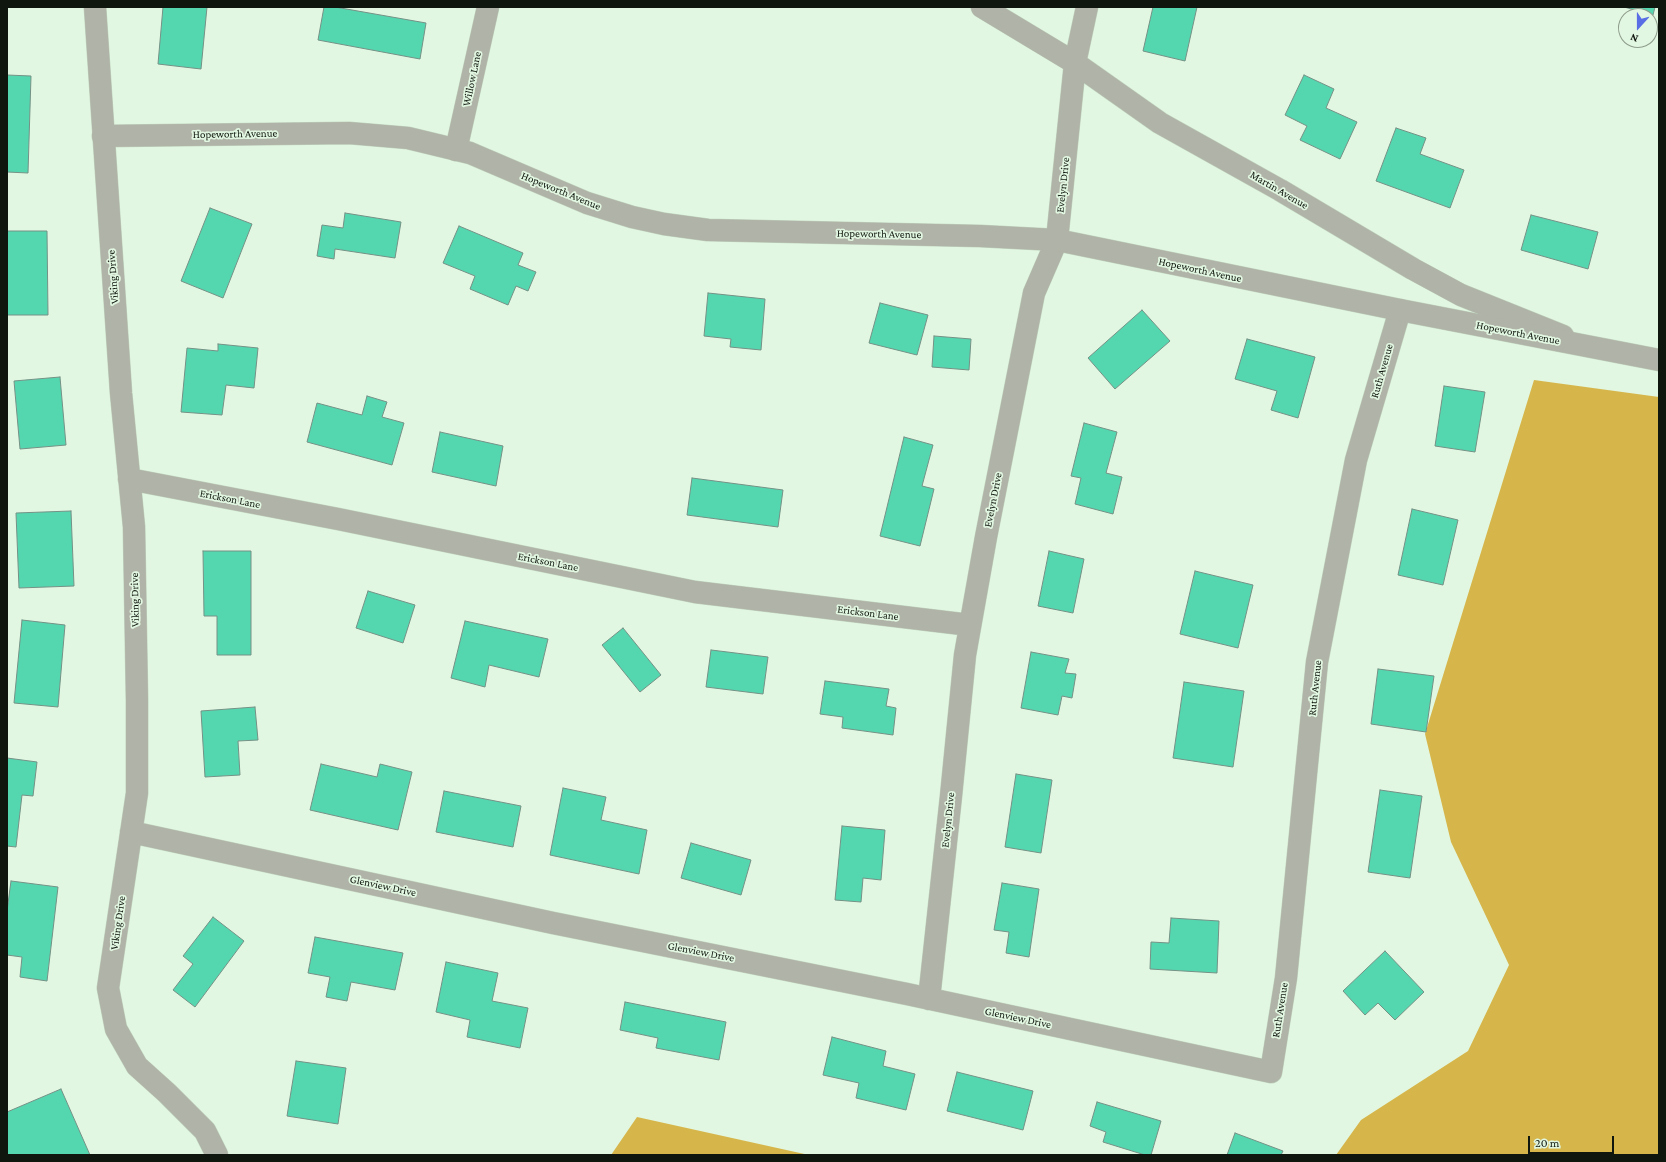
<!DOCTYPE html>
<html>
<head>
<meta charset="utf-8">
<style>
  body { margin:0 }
  #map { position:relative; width:1666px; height:1162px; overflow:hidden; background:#e2f7e1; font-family:"Crimson Pro",serif }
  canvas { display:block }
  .frame { position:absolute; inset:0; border:8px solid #0f160e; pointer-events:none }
  .north { position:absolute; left:1618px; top:8px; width:40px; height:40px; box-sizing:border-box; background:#e2f7e1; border:1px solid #8e9d8d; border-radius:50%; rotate:201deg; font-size:11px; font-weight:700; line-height:16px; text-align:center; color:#0f160e }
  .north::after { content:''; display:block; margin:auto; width:14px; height:18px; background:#596ee4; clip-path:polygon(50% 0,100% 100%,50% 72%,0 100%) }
  .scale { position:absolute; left:1528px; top:1136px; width:86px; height:18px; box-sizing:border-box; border:2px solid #0f160e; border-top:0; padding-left:5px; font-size:12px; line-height:14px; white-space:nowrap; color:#0f160e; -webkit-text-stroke:3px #e2f7e1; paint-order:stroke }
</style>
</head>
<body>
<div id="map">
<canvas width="1666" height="1162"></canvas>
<div class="frame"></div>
<div class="north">N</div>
<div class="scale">20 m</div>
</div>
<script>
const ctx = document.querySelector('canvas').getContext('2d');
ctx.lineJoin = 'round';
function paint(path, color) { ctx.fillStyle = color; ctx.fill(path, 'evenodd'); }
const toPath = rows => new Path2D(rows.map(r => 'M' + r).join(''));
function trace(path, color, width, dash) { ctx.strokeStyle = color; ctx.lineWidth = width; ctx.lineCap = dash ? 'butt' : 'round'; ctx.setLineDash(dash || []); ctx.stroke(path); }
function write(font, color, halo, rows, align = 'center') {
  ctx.font = font + ' "Crimson Pro",serif'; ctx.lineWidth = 3.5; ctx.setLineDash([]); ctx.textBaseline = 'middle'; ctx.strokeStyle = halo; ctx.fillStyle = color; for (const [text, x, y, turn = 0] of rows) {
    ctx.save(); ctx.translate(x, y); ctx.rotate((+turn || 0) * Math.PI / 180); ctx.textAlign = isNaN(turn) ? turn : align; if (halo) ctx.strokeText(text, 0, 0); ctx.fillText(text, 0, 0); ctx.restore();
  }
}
const forest = toPath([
  [1534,380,1659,397,1659,1155,1336,1155,1361,1120,1468,1051,1509,965,1451,842,1425,734],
  [637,1117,809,1155,611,1155]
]);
const building = toPath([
  [163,7,207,7,201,69,158,64,163,7],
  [324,7,335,7,426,23,420,59,318,40,324,7],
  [1153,7,1197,7,1185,61,1143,51,1153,7],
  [1624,7,1655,7,1653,15,1624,7],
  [7,75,31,76,28,173,7,172,7,75],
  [1304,75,1334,89,1326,108,1357,122,1340,159,1300,140,1307,126,1285,115,1304,75],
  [1396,128,1426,138,1420,154,1464,170,1450,208,1376,181,1396,128],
  [210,208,252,224,223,298,181,281,210,208],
  [345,213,401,222,395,258,335,249,334,259,317,256,322,225,343,228,345,213],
  [1531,215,1598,232,1588,269,1521,250,1531,215],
  [459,226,523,253,518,265,536,272,528,291,516,286,508,305,470,289,475,276,443,263,459,226],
  [7,231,47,231,48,315,7,315,7,231],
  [708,293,765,299,761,350,730,347,731,339,704,336,708,293],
  [880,303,928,315,917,355,869,343,880,303],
  [1142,310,1170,341,1115,389,1088,358,1142,310],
  [934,336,971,339,969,370,932,367,934,336],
  [1247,339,1315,357,1298,418,1271,410,1277,391,1235,379,1247,339],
  [218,344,258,348,254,388,226,385,222,415,181,412,187,348,218,351,218,344],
  [60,377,66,445,20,449,14,381,60,377],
  [1444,386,1485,392,1475,452,1435,446,1444,386],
  [367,396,387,402,382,417,404,423,392,465,307,442,317,403,362,415,367,396],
  [1084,423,1117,432,1106,473,1122,477,1113,514,1075,504,1081,478,1071,476,1084,423],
  [440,432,503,446,496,486,432,472,440,432],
  [904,437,933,445,922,486,934,489,920,546,880,536,904,437],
  [692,478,783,490,778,527,687,515,692,478],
  [1412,509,1458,520,1443,585,1398,575,1412,509],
  [71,511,74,586,19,588,16,513,71,511],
  [203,551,251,551,251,655,217,655,217,616,204,616,203,551],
  [1049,551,1084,559,1073,613,1038,606,1049,551],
  [1195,571,1253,585,1238,648,1180,634,1195,571],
  [368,591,415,605,403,643,356,628,368,591],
  [22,620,65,625,58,707,14,703,22,620],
  [465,621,548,639,539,677,489,665,485,687,451,678,465,621],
  [623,628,661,675,640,692,602,645,623,628],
  [711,650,768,657,763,694,706,687,711,650],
  [1031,652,1069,659,1065,673,1076,674,1072,698,1062,696,1058,715,1021,708,1031,652],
  [1378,669,1434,676,1426,732,1371,724,1378,669],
  [825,681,889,689,886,706,896,708,893,735,842,728,843,717,820,714,825,681],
  [1184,682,1244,691,1233,767,1173,758,1184,682],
  [255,707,258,740,238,741,240,775,205,777,201,711,255,707],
  [7,758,37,762,33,796,22,795,16,847,7,846,7,758],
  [321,764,377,777,380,764,412,772,398,830,310,810,321,764],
  [1016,774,1052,780,1041,853,1005,847,1016,774],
  [563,788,606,797,601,820,647,830,639,874,550,855,563,788],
  [1380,790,1422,796,1410,878,1368,872,1380,790],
  [444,791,521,806,513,847,436,832,444,791],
  [842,826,885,830,881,880,863,878,861,902,835,900,842,826],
  [691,843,751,860,741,895,681,878,691,843],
  [11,881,58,887,47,981,20,977,22,957,7,955,7,911,11,881],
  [1002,883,1039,889,1029,957,1006,953,1009,932,994,930,1002,883],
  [213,917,244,941,195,1007,173,990,193,964,183,956,213,917],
  [1171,918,1219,921,1217,973,1150,969,1151,942,1169,943,1171,918],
  [315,937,403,953,395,990,351,982,347,1001,326,997,330,977,308,973,315,937],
  [1385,951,1424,992,1395,1020,1378,1003,1365,1015,1343,991,1385,951],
  [446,962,498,973,492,1001,528,1008,520,1048,467,1037,470,1020,436,1012,446,962],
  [625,1002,726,1022,719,1060,656,1048,658,1038,620,1030,625,1002],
  [832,1037,886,1051,883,1066,915,1074,906,1110,856,1098,859,1083,823,1075,832,1037],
  [296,1061,346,1068,338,1124,287,1116,296,1061],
  [957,1072,1033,1091,1023,1130,947,1111,957,1072],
  [61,1089,90,1155,7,1155,7,1112,61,1089],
  [1097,1102,1161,1121,1151,1155,1145,1155,1103,1142,1106,1132,1090,1126,1097,1102],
  [1235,1133,1283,1151,1281,1155,1227,1155,1235,1133]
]);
const minor = toPath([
  [95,7,121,393,134,527,137,700,137,793,108,988,116,1029,137,1066,167,1093,205,1131,217,1155],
  [982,7,1075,63,1160,123,1280,190,1413,269,1461,295,1563,336],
  [456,150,488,7],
  [129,479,338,519,695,592,970,625],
  [131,832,553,923,907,994,1271,1072,1286,978,1317,662,1356,460,1400,310],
  [929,999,951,796,965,655,986,537,1034,293,1057,240,1075,63,1087,7]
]);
const tertiary = toPath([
  [103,136,349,133,408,138,470,153,587,203,632,217,664,224,708,230,980,236,1057,240,1400,310,1659,360]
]);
const streetNames = [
  ["Willow Lane",472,79,-78],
  ["Hopeworth Avenue",235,134,-1],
  ["Evelyn Drive",1063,185,-84],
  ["Martin Avenue",1279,190,30],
  ["Hopeworth Avenue",561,191,22],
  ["Hopeworth Avenue",879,234,1],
  ["Hopeworth Avenue",1200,270,12],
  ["Viking Drive",113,277,-94],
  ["Hopeworth Avenue",1518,333,11],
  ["Ruth Avenue",1382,371,-74],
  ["Erickson Lane",230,499,11],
  ["Evelyn Drive",993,500,-79],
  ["Erickson Lane",548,562,11],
  ["Viking Drive",135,600,-91],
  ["Erickson Lane",868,613,7],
  ["Ruth Avenue",1315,688,-84],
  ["Evelyn Drive",948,820,-84],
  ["Glenview Drive",383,886,12],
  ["Viking Drive",118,923,-82],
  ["Glenview Drive",701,952,11],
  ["Ruth Avenue",1280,1010,-81],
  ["Glenview Drive",1018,1018,12]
];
paint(forest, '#d6b64b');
paint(building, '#54d7af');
trace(building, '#749186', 1);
trace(minor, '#c0d3bf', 23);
trace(tertiary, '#c0d3bf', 23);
trace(minor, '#b0b3a7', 22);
trace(tertiary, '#b0b3a7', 22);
write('11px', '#0f160e', '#e2f7e1', streetNames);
</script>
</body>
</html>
